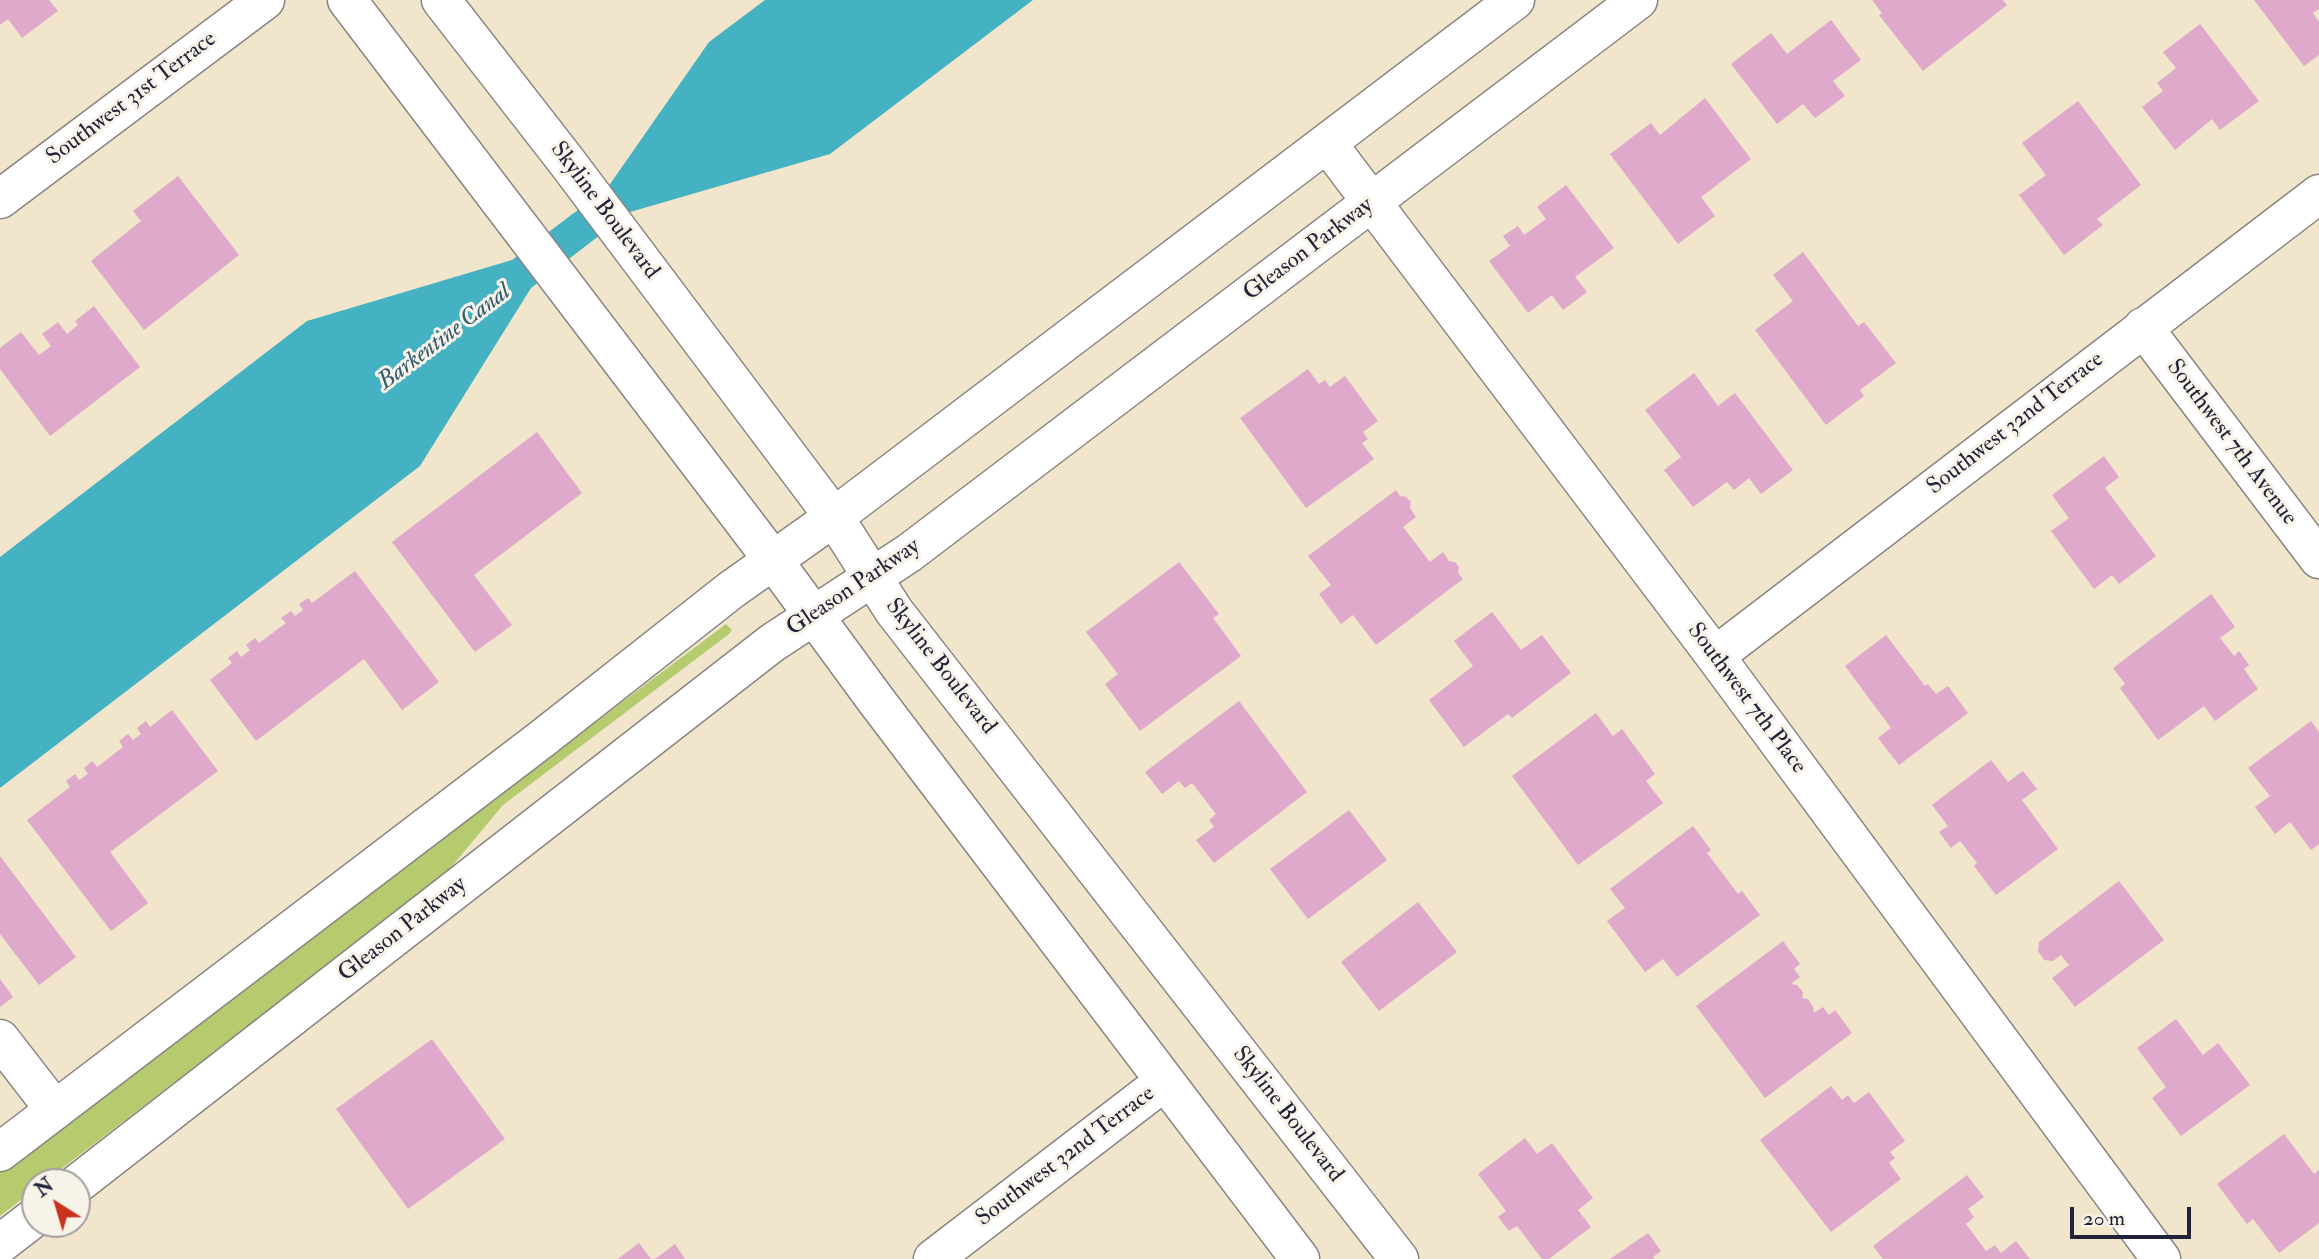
<!DOCTYPE html>
<html>
<head>
<meta charset="utf-8">
<style>
  body { margin:0 }
  #map { position:relative; width:2319px; height:1259px; overflow:hidden; background:#f1e5cb; font-family:"IM FELL Double Pica",serif }
  canvas { display:block }
  .north { position:absolute; left:21px; top:1168px; width:70px; height:70px; box-sizing:border-box; background:#f7f3e8; border:2px solid #a29fa3; border-radius:50%; rotate:323deg; font-size:19px; font-weight:700; line-height:28px; text-align:center; color:#22223b }
  .north::after { content:''; display:block; margin:auto; width:24px; height:32px; background:#c8321e; clip-path:polygon(50% 0,100% 100%,50% 72%,0 100%) }
  .scale { position:absolute; left:2070px; top:1207px; width:121px; height:32px; box-sizing:border-box; border:4px solid #22223b; border-top:0; padding-left:9px; font-size:21px; line-height:24px; white-space:nowrap; color:#22223b; -webkit-text-stroke:5px #f7f3e8; paint-order:stroke }
</style>
</head>
<body>
<div id="map">
<canvas width="2319" height="1259"></canvas>
<div class="north">N</div>
<div class="scale">20 m</div>
</div>
<script>
const ctx = document.querySelector('canvas').getContext('2d');
ctx.lineJoin = 'round';
function paint(path, color) { ctx.fillStyle = color; ctx.fill(path, 'evenodd'); }
const toPath = rows => new Path2D(rows.map(r => 'M' + r).join(''));
function trace(path, color, width, dash) { ctx.strokeStyle = color; ctx.lineWidth = width; ctx.lineCap = dash ? 'butt' : 'round'; ctx.setLineDash(dash || []); ctx.stroke(path); }
function write(font, color, halo, rows, align = 'center') {
  ctx.font = font + ' "IM FELL Double Pica",serif'; ctx.lineWidth = 6; ctx.setLineDash([]); ctx.textBaseline = 'middle'; ctx.strokeStyle = halo; ctx.fillStyle = color; for (const [text, x, y, turn = 0] of rows) {
    ctx.save(); ctx.translate(x, y); ctx.rotate((+turn || 0) * Math.PI / 180); ctx.textAlign = isNaN(turn) ? turn : align; if (halo) ctx.strokeText(text, 0, 0); ctx.fillText(text, 0, 0); ctx.restore();
  }
}
const green = toPath([
  [726,624,732,630,729,634,503,805,442,878,44,1182,35,1182,35,1189,0,1216,0,1170]
]);
const water = toPath([
  [765,0,1033,0,830,154,630,212,531,288,420,466,0,788,0,557,307,321,512,260,608,187,709,42]
]);
const building = toPath([
  [0,0,49,0,58,11,22,38,8,19,0,25],
  [1872,0,2003,0,2007,5,1923,71,1879,15,1882,13],
  [2254,0,2319,0,2319,9,2313,13,2319,22,2319,55,2304,66],
  [1831,20,1861,60,1833,81,1845,96,1815,118,1803,104,1777,124,1731,64,1771,33,1787,54],
  [2200,24,2259,101,2220,130,2212,119,2175,150,2142,107,2163,91,2157,83,2176,68,2163,52],
  [1705,98,1751,159,1701,197,1715,216,1678,244,1610,154,1651,123,1660,135],
  [2078,101,2141,185,2097,219,2103,225,2064,255,2019,195,2046,175,2022,143],
  [178,176,239,255,144,330,91,261,141,221,133,211],
  [1566,185,1614,248,1575,277,1587,292,1563,310,1552,295,1528,313,1489,261,1510,246,1503,236,1518,226,1524,235,1546,219,1537,207],
  [1803,252,1858,326,1864,322,1896,363,1860,390,1864,396,1826,425,1755,330,1793,301,1773,275],
  [94,306,140,367,50,436,0,369,0,348,21,332,39,355,51,346,42,334,58,322,67,334,78,325,75,321],
  [1308,369,1319,384,1325,380,1330,387,1345,376,1378,421,1363,432,1368,439,1362,443,1374,459,1306,508,1240,418],
  [1694,373,1718,406,1735,393,1793,470,1761,494,1749,478,1734,490,1727,482,1693,507,1664,470,1681,457,1645,410],
  [537,432,582,493,474,575,512,625,475,652,392,542],
  [2104,456,2119,477,2105,488,2156,556,2119,584,2112,575,2094,589,2051,531,2069,518,2052,495],
  [1396,490,1400,496,1406,497,1411,502,1410,508,1416,517,1403,527,1430,562,1443,552,1449,561,1455,562,1459,567,1458,573,1463,579,1376,645,1353,615,1341,624,1319,594,1331,585,1308,556],
  [1179,562,1219,614,1213,618,1241,656,1140,731,1105,684,1118,674,1086,632],
  [355,571,439,682,402,710,364,659,256,741,210,680,232,663,228,658,237,651,241,657,250,650,246,645,255,638,259,643,286,623,281,618,291,611,295,616,303,610,299,604,308,598,312,603],
  [2211,594,2235,627,2220,638,2234,656,2239,651,2249,665,2244,669,2258,689,2215,721,2204,706,2158,740,2120,688,2125,684,2113,668],
  [1492,612,1521,650,1542,635,1571,673,1512,718,1508,714,1464,747,1429,700,1473,666,1454,641],
  [1886,635,1925,686,1928,684,1936,694,1948,686,1968,713,1899,765,1878,738,1891,728,1845,666],
  [1239,701,1307,792,1214,863,1196,840,1214,827,1209,820,1216,814,1192,783,1185,788,1179,781,1162,794,1145,772],
  [172,710,218,771,110,852,148,903,111,931,27,820,70,787,66,781,75,774,79,780,88,774,84,768,92,761,97,767,123,747,119,741,128,734,133,740,141,734,137,728,146,721,150,727],
  [1596,713,1613,736,1622,729,1655,774,1646,781,1663,803,1578,865,1512,776],
  [2311,721,2319,732,2319,844,2311,850,2290,822,2275,834,2255,807,2270,796,2248,768],
  [1991,760,2008,782,2023,771,2037,789,2022,800,2058,849,1996,895,1974,866,1977,863,1960,841,1951,848,1939,832,1948,826,1932,805],
  [1349,810,1387,860,1308,919,1270,869],
  [1693,826,1711,850,1707,853,1738,894,1742,891,1760,915,1677,977,1663,959,1645,972,1607,921,1625,908,1610,889],
  [0,856,76,957,39,985,0,934],
  [2119,881,2164,940,2075,1007,2052,978,2069,965,2061,955,2053,961,2044,960,2038,951,2039,942],
  [1418,902,1457,952,1379,1011,1341,962],
  [1783,941,1800,964,1794,969,1800,977,1791,984,1797,985,1803,992,1802,998,1808,999,1813,1007,1814,1013,1823,1007,1829,1015,1835,1010,1852,1033,1765,1098,1696,1006],
  [0,979,13,997,0,1007],
  [2176,1019,2203,1055,2218,1043,2250,1085,2181,1136,2152,1098,2166,1087,2137,1048],
  [432,1039,505,1139,408,1209,336,1109],
  [1831,1086,1842,1100,1848,1095,1854,1103,1869,1092,1905,1141,1890,1152,1895,1158,1889,1163,1901,1179,1831,1232,1760,1140],
  [2284,1134,2314,1174,2319,1170,2319,1223,2279,1253,2253,1219,2247,1224,2217,1184],
  [1525,1138,1537,1154,1552,1143,1593,1198,1578,1210,1591,1227,1549,1259,1542,1259,1517,1226,1509,1231,1498,1217,1506,1211,1478,1174],
  [1967,1175,1984,1197,1968,1209,1974,1217,1966,1224,1986,1251,1995,1245,2001,1253,2016,1241,2030,1259,1883,1259,1873,1246],
  [1648,1233,1661,1251,1653,1257,1654,1259,1610,1259],
  [639,1243,651,1259,618,1259],
  [675,1244,685,1259,655,1259]
]);
const minor = toPath([
  [347,0,773,560,875,699,1300,1259],
  [441,0,567,162,834,517,894,611,1399,1259],
  [1327,143,1715,656,2161,1259],
  [0,199,265,0],
  [2143,327,2319,559],
  [1715,656,2319,194],
  [0,1039,55,1110],
  [933,1259,1165,1081]
]);
const major = toPath([
  [0,1152,543,738,731,590,834,517,1515,0],
  [77,1184,772,643,909,553,1638,0],
  [0,1244,35,1217]
]);
const streetNames = [
  ["Southwest 31st Terrace",132,99,-37],
  ["Skyline Boulevard",604,211,53],
  ["Gleason Parkway",1309,250,-37],
  ["Southwest 32nd Terrace",2016,424,-38],
  ["Southwest 7th Avenue",2231,443,53],
  ["Gleason Parkway",854,588,-34],
  ["Skyline Boulevard",940,667,52],
  ["Southwest 7th Place",1746,699,53],
  ["Gleason Parkway",403,930,-38],
  ["Skyline Boulevard",1287,1115,52],
  ["Southwest 32nd Terrace",1066,1157,-37]
];
const waterNames = [
  ["Barkentine Canal",445,338,-37]
];
paint(green, '#b6ca6e');
paint(water, '#45b2c3');
paint(building, '#dea9ca');
trace(minor, '#8a8483', 41);
trace(major, '#8a8483', 41);
trace(minor, '#fff', 38);
trace(major, '#fff', 38);
write('23px', '#22223b', '#f7f3e8', streetNames);
write('italic 24px', '#305c71', '#f7f3e8', waterNames);
</script>
</body>
</html>
